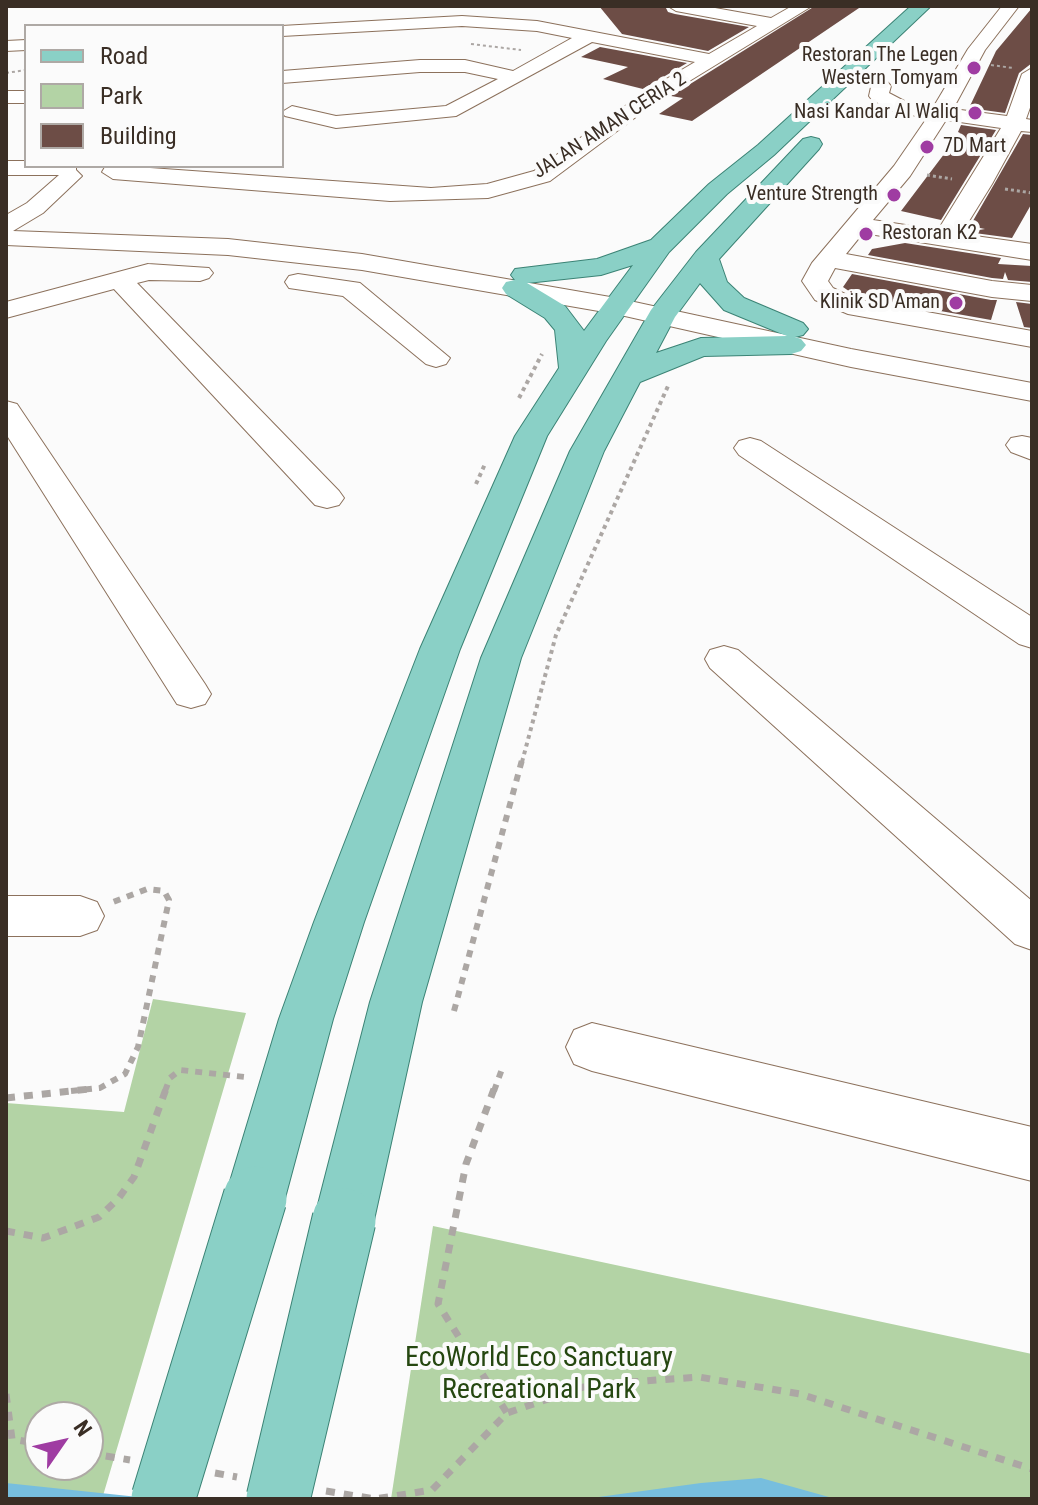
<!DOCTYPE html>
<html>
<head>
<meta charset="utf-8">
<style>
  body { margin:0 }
  #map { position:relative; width:1038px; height:1505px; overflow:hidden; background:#fbfbfb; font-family:"Roboto Condensed",sans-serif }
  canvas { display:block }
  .frame { position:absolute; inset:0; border:8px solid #3a2e25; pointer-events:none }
  .legend { position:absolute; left:24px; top:24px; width:260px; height:144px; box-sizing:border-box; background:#fbfbfb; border:2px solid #aea9a5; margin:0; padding:10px 14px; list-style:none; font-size:24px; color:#3a2e25 }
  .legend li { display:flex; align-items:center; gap:16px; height:40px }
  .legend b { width:40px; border:2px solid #aea9a5 }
  .north { position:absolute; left:24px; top:1401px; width:80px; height:80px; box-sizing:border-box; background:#fbfbfb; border:2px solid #aea9a5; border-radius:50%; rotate:56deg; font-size:22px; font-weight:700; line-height:32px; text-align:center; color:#3a2e25 }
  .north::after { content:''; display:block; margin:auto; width:28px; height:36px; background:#9f3ca2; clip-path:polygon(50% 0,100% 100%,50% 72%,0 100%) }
</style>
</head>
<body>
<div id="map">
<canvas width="1038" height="1505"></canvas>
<div class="frame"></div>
<ul class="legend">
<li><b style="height:10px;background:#8ad0c6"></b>Road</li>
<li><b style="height:22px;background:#b3d3a5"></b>Park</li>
<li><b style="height:22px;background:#6d4d46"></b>Building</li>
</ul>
<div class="north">N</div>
</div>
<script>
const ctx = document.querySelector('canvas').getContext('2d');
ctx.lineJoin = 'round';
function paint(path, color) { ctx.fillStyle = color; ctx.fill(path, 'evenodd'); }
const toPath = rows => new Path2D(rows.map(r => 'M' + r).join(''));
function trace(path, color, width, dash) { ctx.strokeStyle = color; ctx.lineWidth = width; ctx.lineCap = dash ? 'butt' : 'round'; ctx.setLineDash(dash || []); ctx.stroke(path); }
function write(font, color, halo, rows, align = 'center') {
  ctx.font = font + ' "Roboto Condensed",sans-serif'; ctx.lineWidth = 8; ctx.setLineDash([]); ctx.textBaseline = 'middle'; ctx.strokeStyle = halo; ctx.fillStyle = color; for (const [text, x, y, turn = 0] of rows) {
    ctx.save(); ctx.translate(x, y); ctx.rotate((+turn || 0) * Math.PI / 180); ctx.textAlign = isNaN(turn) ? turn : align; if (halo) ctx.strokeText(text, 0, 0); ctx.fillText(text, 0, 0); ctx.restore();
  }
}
const green = toPath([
  [153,999,246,1013,102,1499,6,1499,6,1103,124,1112],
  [40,1417,88,1417,88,1465,40,1465],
  [433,1226,1032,1354,1032,1499,391,1499]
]);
const water = toPath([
  [761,1478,836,1499,584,1499,701,1483],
  [6,1483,157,1499,6,1499]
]);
const building = toPath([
  [599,6,665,6,668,12,675,14,749,27,708,51,622,34],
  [815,6,862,6,692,121,659,114,683,98,671,96],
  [1032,8,1032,63,1019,73,1005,113,969,108,996,51],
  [600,47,687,63,643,89,603,79,628,67,581,57],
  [961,125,996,130,941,220,901,211,960,133,958,132],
  [1023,134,1032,135,1032,203,1012,238,967,232,985,229,970,226],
  [905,243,1001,258,998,264,1032,266,1032,282,1008,280,1005,272,1003,279,992,278,868,255,872,249],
  [852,274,991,300,997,300,991,320,856,296,843,287],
  [1016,302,1032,304,1032,328,1024,327]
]);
const pathFar4 = toPath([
  [471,44,521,50],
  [991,65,1013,68],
  [6,73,26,70]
]);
const pathFar3 = toPath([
  [927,175,952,179],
  [1005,189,1032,193]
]);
const pathFar2 = toPath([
  [519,398,542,354],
  [476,484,485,464],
  [522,762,556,635,668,386]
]);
const pathFar1 = toPath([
  [454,1011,522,760],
  [71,1091,100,1088,125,1074,138,1047,169,900,164,891,147,889,113,902],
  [165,1091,170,1078,180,1070,245,1077],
  [494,1091,502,1069]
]);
const path = toPath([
  [494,1089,466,1164,438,1304,507,1413],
  [6,1098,90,1089],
  [6,1231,43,1238,99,1217,118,1199,134,1177,166,1089],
  [6,1394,12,1439,40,1444],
  [88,1453,130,1460],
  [215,1473,237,1477],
  [326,1491,375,1499,432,1490,507,1413,589,1385,699,1377,800,1394,1032,1469]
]);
const minor = toPath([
  [668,6,704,6,771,18,792,6,812,6,660,99,550,181,488,198,390,201,113,179,102,172,105,167,122,166,431,188,487,184,534,171,646,91,695,62,592,42,456,116,336,128,285,116,282,112,292,106,336,116,446,106,498,79,465,72,420,72,282,83,282,71,420,60,465,60,513,71,572,38,537,31,462,26,282,36,281,26,462,16,537,21,709,54,757,26,676,11,668,6],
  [1002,6,1019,6,985,50,953,109,1007,116,1022,74,1032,68,1032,102,1026,119,1032,120,1032,132,1021,131,992,184,961,234,1032,244,1032,260,863,233,846,254,992,281,1032,285,1032,301,992,297,835,268,828,281,833,288,855,299,1032,331,1032,347,848,314,815,300,802,281,812,263,894,166,927,118,896,112,872,100,869,96,871,87,864,79,874,73,881,75,891,86,889,93,908,103,934,106,968,49,1002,6],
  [946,120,1001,128,938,230,873,220,910,176,946,120],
  [26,40,26,50,6,51,6,41,26,40],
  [6,91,26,91,26,103,6,103,6,91],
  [6,161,26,161,26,166,76,166,76,170,82,176,43,213,13,231,228,239,362,254,616,298,851,349,1032,383,1032,401,851,367,616,314,362,270,228,255,6,245,6,215,27,203,59,175,6,175,6,161],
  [148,264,209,268,213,273,209,278,200,281,149,280,137,283,339,491,344,498,339,505,327,508,315,505,114,289,6,318,6,302,148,264],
  [298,274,360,283,450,358,446,364,436,367,426,364,343,296,289,288,285,282,289,276,298,274],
  [6,401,17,404,205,684,211,694,205,704,191,708,177,704,6,434,6,401],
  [1022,436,1032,438,1032,460,1011,452,1006,445,1011,438,1022,436],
  [750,438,761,441,1032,617,1032,648,1019,644,739,455,734,448,739,441,750,438],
  [724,646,738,650,1032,901,1032,950,1015,944,710,668,705,659,710,650,724,646],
  [6,896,80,896,97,902,104,916,97,930,80,936,6,936,6,896],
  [592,1023,1032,1127,1032,1181,592,1071,574,1064,566,1047,574,1030,592,1023]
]);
const major = toPath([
  [911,6,931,6,774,155,727,194,669,252,606,341,547,436,460,649,364,922,333,1019,285,1198,276,1219,255,1228,234,1219,225,1198,279,1019,314,922,420,649,515,436,559,368,555,330,545,318,506,294,502,288,506,282,515,280,511,275,515,269,597,259,651,240,709,184,758,145,911,6],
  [633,265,584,331,565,306,527,283,601,275,633,265],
  [811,137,819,139,822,144,819,149,719,259,727,282,744,298,803,323,808,329,803,335,795,337,801,339,806,345,801,351,791,354,704,356,640,382,604,451,521,658,422,1002,374,1220,365,1241,344,1250,323,1241,314,1220,370,1002,481,658,570,451,651,310,696,252,803,139,811,137],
  [700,283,724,310,787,336,701,338,656,353,675,317,700,283]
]);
const majorBridge = toPath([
  [163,1499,255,1198],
  [278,1499,344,1220]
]);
const markers = [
  [974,68,8,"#9f3ca2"],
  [975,113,8,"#9f3ca2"],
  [927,147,8,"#9f3ca2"],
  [894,195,8,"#9f3ca2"],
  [866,234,8,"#9f3ca2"],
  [956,303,8,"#9f3ca2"]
];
const farPoinames = [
  ["Restoran The Legen",958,56],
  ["Western Tomyam",958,79],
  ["Nasi Kandar Al Waliq",959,113],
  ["7D Mart",943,147,"left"],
  ["Venture Strength",878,195],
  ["Restoran K2",882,234,"left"],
  ["Klinik SD Aman",940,303]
];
const farStreetnames = [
  ["JALAN AMAN CERIA 2",610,126,-33]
];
const nearParknames = [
  ["EcoWorld Eco Sanctuary",539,1359],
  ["Recreational Park",539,1391]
];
paint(green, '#b3d3a5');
paint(water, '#77bede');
paint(building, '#6d4d46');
trace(minor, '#8c715c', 2);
trace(major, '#3b8375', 2);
trace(pathFar4, '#aca7a4', 2, [3, 3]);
trace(pathFar3, '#aca7a4', 3, [3, 3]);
trace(pathFar2, '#aca7a4', 4, [4, 4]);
trace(pathFar1, '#aca7a4', 6, [7, 7]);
trace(path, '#aca7a4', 7, [9, 9]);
paint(minor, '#fff');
paint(major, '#8ad0c6');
trace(majorBridge, '#3b8375', 65, []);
trace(majorBridge, '#8ad0c6', 63);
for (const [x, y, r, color] of markers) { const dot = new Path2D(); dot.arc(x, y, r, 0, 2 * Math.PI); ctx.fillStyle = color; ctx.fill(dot); trace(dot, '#fbfbfb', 3); }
write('20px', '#3a2e25', '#fbfbfb', farPoinames, 'right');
write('20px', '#3a2e25', '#fbfbfb', farStreetnames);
write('28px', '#254710', '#fbfbfb', nearParknames);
</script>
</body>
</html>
